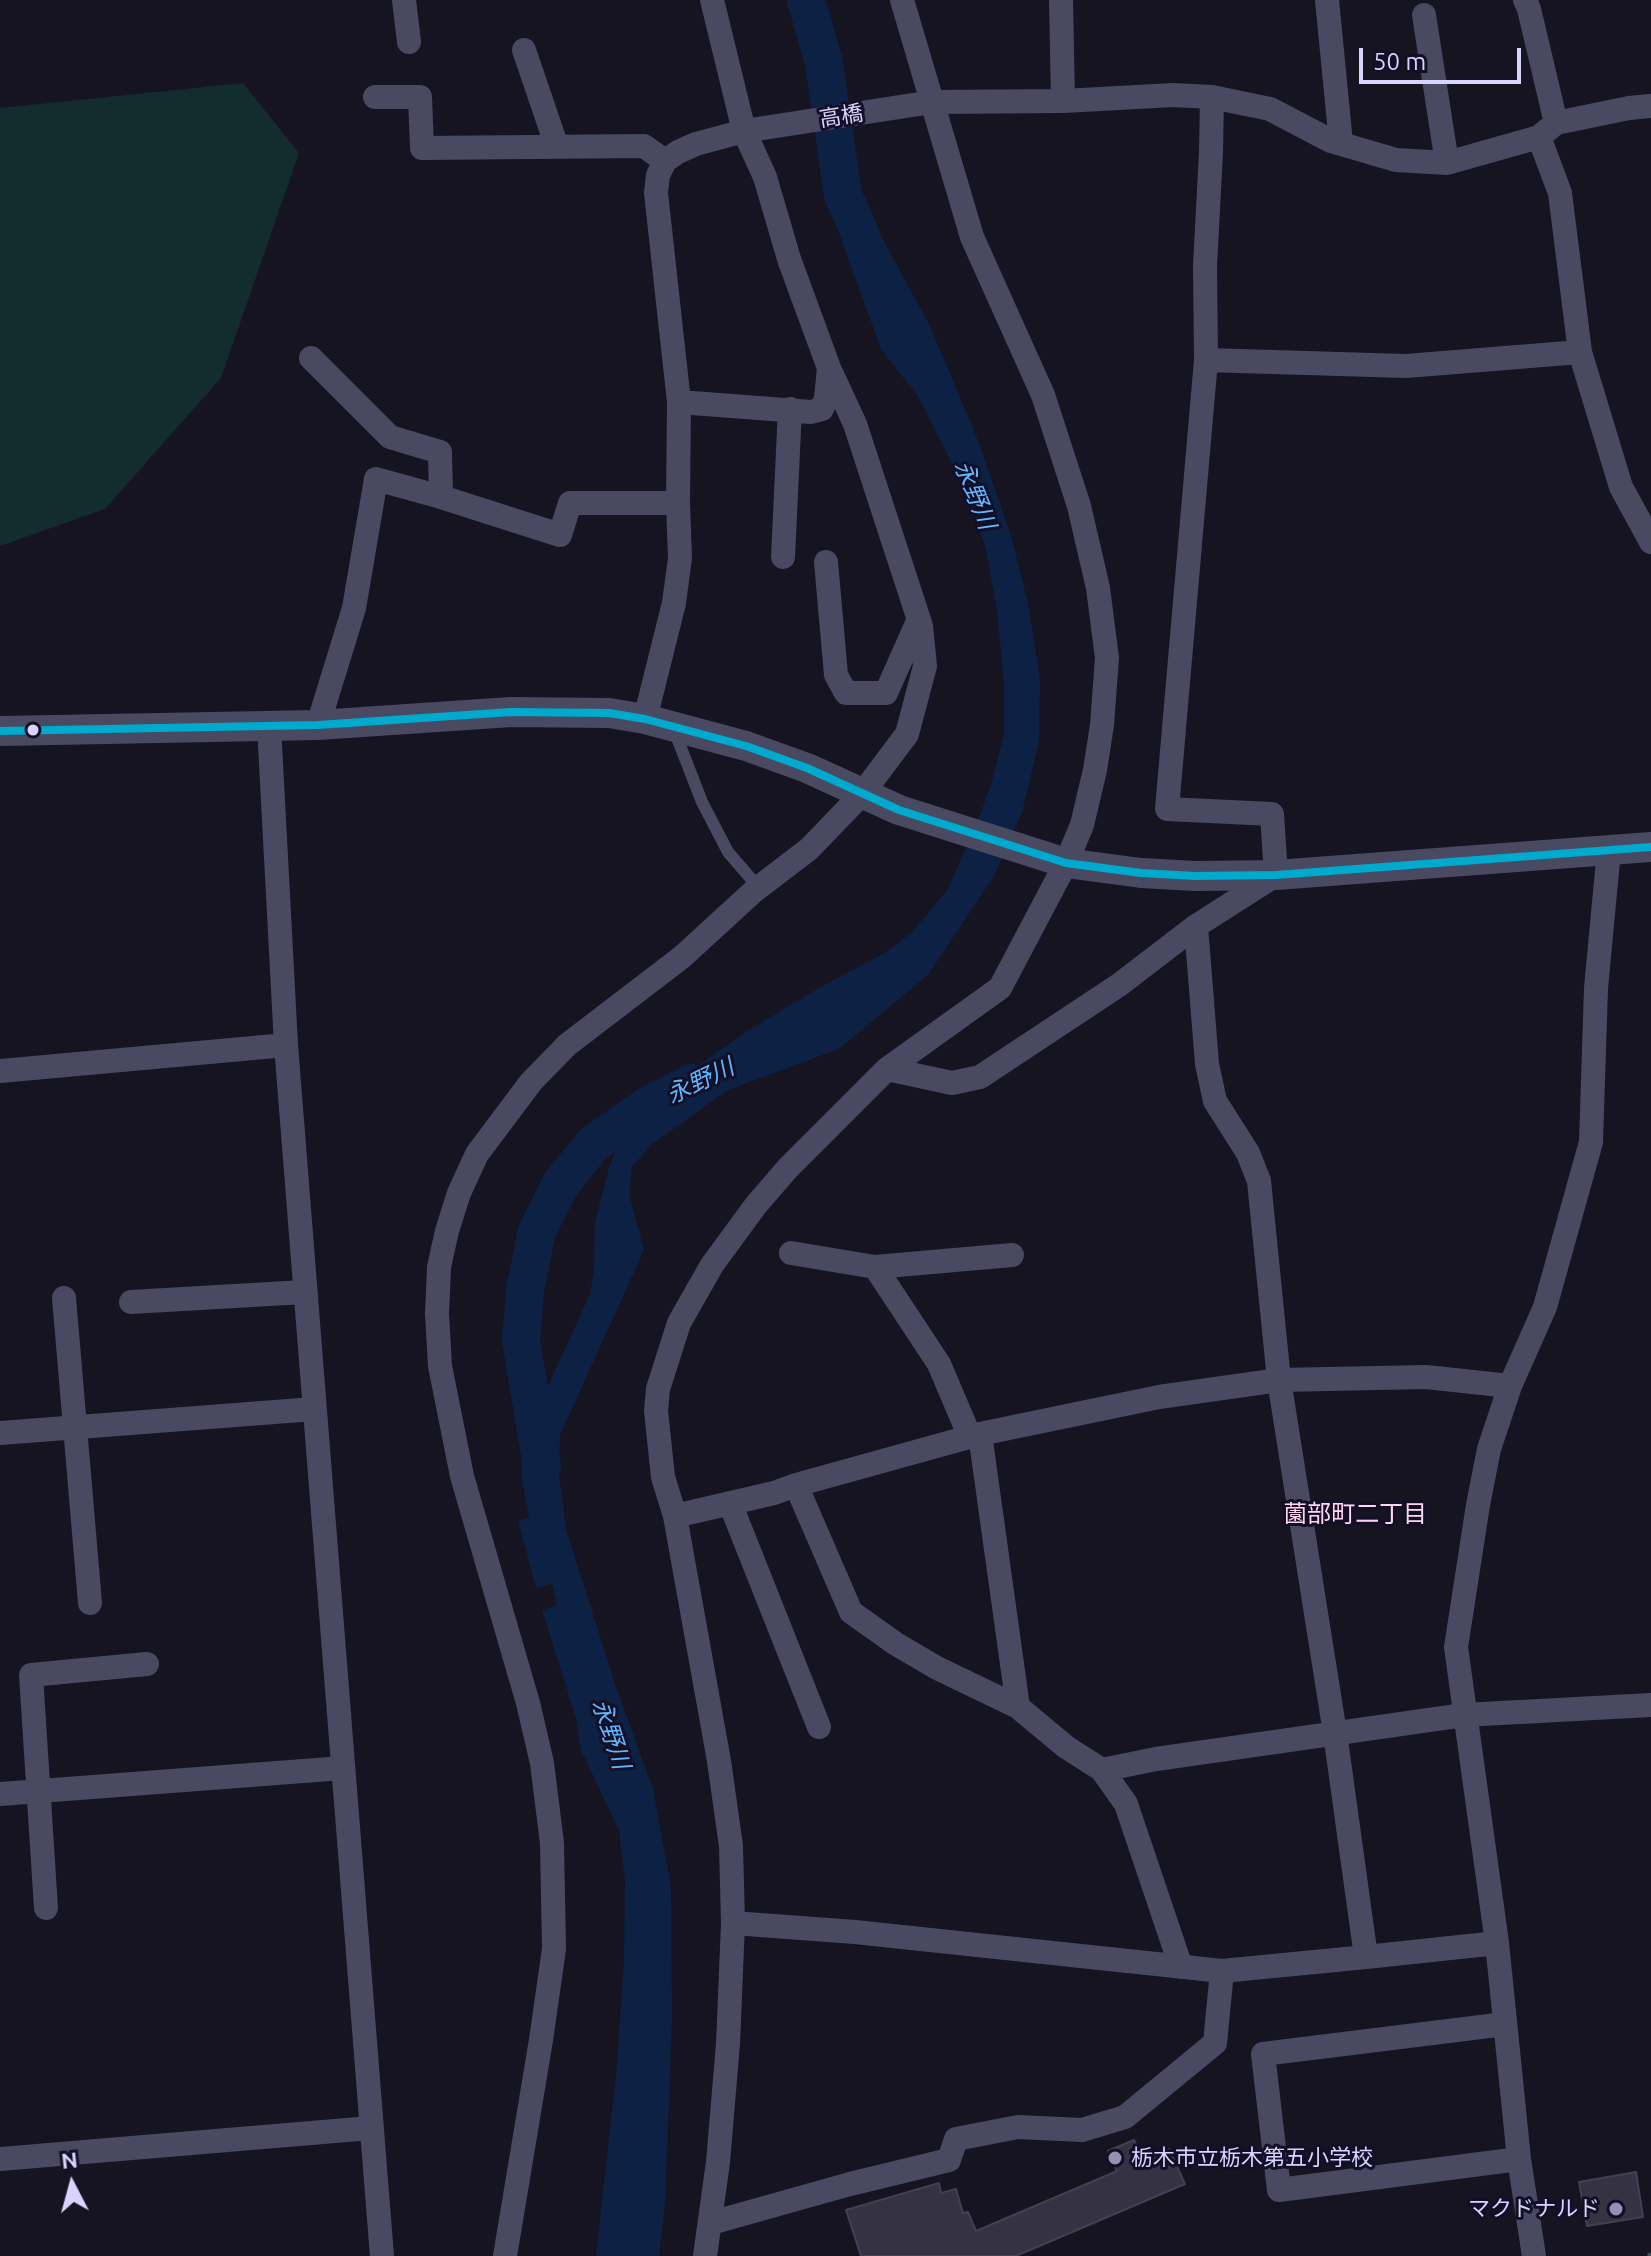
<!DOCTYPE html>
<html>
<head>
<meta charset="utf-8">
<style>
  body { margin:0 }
  #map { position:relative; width:1651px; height:2256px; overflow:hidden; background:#161421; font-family:Ubuntu,sans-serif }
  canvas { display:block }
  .north { position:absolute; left:32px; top:2144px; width:80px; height:80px; -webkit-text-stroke:6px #130f26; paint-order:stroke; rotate:354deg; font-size:22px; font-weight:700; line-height:32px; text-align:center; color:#d9d4ff }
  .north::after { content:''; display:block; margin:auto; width:28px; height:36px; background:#d9d4ff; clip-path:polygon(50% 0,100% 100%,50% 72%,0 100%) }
  .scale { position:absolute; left:1359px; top:48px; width:162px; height:36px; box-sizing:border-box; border:4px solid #d9d4ff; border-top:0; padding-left:10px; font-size:24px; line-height:28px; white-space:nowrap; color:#d9d4ff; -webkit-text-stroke:6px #130f26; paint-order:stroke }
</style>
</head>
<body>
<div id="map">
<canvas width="1651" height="2256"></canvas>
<div class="north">N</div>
<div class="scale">50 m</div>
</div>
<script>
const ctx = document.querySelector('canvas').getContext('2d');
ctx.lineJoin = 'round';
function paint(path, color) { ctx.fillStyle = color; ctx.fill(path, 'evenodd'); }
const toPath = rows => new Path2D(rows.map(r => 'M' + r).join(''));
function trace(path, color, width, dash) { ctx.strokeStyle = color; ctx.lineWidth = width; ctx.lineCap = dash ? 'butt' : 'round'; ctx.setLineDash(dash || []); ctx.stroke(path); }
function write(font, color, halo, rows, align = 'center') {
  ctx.font = font + ' Ubuntu,"Noto Sans JP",sans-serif'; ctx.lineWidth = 6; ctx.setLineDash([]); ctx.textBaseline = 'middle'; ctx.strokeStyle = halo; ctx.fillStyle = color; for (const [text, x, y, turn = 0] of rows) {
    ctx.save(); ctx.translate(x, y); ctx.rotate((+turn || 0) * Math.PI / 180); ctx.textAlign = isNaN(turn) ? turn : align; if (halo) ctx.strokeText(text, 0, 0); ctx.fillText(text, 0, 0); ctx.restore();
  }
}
const green = toPath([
  [243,83,299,153,221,378,105,509,0,546,0,108]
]);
const water = toPath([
  [851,181,929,324,979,443,1012,539,1028,603,1040,679,1039,742,1022,812,994,876,928,975,839,1049,728,1090,651,1145,632,1167,629,1194,644,1250,560,1435,559,1473,566,1529,616,1687,653,1789,671,1888,672,2019,665,2204,659,2256,596,2256,617,2067,624,1958,625,1882,619,1830,581,1750,576,1718,542,1610,557,1605,552,1584,536,1588,518,1521,529,1517,522,1479,521,1445,590,1294,594,1270,595,1222,609,1168,623,1130,674,1082,752,1028,817,989,886,952,913,931,948,889,980,815,992,781,1004,734,1004,682,997,611,986,549,970,499,919,398,881,349,824,192]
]);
const river = toPath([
  [806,0,824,63,843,195,860,233],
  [542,1466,521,1340,525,1290,537,1231,560,1185,593,1144,647,1106,692,1083]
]);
const building = toPath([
  [1134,2140,1143,2160,1169,2149,1185,2184,1016,2256,861,2256,846,2210,939,2183,941,2193,956,2189,963,2213,968,2212,976,2231,1117,2171,1108,2151,1134,2140],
  [1636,2172,1643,2217,1587,2226,1579,2182,1636,2172]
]);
const path = toPath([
  [1648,2256,1651,2254]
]);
const service = toPath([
  [674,730,702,802,728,852,759,888]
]);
const minor = toPath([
  [404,0,409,42],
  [1061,0,1063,101],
  [1327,0,1341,143],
  [1525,0,1529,9,1556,123],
  [1424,15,1447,163],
  [524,50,557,147],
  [375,97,420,97,422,148,644,146,665,161],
  [1539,137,1560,193,1580,352,1621,487,1651,542],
  [311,358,390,437,440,452,441,497,376,479,354,608,318,725],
  [1206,360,1406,366,1580,352],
  [679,402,811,412,822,409,826,398,829,368],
  [441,497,560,535,570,503,678,503],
  [783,557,790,409],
  [826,562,836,675,846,693,886,693,918,621],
  [645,719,674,603,680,558,678,503,679,402,656,193,658,175,665,161,678,152,696,144,744,131,932,102,1063,101,1173,95,1212,97,1270,109,1331,141,1396,160,1447,163,1539,137,1556,123,1629,108,1651,106],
  [269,726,286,1045,382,2256],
  [1196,926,1207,1064,1215,1101,1248,1153,1259,1181,1279,1380,1335,1733,1366,1957,1497,1943],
  [887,1069,952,1083,980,1077,1119,985,1196,926,1276,875,1272,814,1167,809,1206,360,1205,266,1211,152,1212,97],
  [0,1071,286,1045],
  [791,1253,875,1267,939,1364,970,1437],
  [875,1267,1012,1255],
  [64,1298,90,1603],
  [131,1302,304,1292],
  [0,1433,314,1409],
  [980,1434,1018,1707],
  [796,1485,851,1612,896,1644,937,1668,1018,1707,1066,1747,1102,1770,1126,1804,1181,1967],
  [730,1503,819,1727],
  [675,1516,774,1493,796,1485,980,1434,1159,1397,1279,1380,1426,1377,1510,1386],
  [1102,1770,1156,1759,1464,1715,1651,1705],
  [0,1794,343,1768],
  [46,1908,31,1675,147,1664],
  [733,1923,855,1932,1222,1971,1366,1957],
  [1505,2024,1263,2054,1279,2190,1519,2159],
  [0,2159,371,2128],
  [711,2223,850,2184,949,2160,956,2139,1018,2127,1082,2130,1125,2117,1215,2043,1222,1971],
  [505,2256,541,2040,554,1949,552,1843,542,1763,528,1703,462,1476,440,1366,437,1314,439,1267,447,1231,459,1193,477,1154,531,1082,567,1045,682,957,754,891,809,849,862,794,907,734,925,666,921,626,855,424,829,368,789,259,765,177,744,131,712,0],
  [705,2256,718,2162,728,2044,733,1923,731,1846,719,1761,675,1516,663,1477,656,1411,658,1389,679,1323,712,1265,756,1205,788,1168,887,1069,1000,988,1066,863,1082,825,1095,770,1102,725,1107,658,1098,588,1079,506,1043,395,972,237,902,0],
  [1534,2256,1519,2159,1497,1943,1456,1647,1478,1505,1489,1449,1510,1386,1545,1307,1591,1142,1596,988,1609,850]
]);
const tertiary = toPath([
  [0,731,318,725,511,712,609,713,645,719,746,746,807,768,899,810,1066,863,1141,873,1195,876,1276,875,1651,847]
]);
const bus1 = toPath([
  [0,731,318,725,511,712,609,713,645,719,746,746,807,768,899,810,1066,863,1141,873,1195,876,1276,875,1651,847]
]);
const markers = [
  [33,730,7,"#d9d4ff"],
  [1115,2158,8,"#9591b1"],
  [1616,2209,8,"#9591b1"]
];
const streetNames = [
  ["高橋",841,116,-9]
];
const poiNames = [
  ["栃木市立栃木第五小学校",1131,2158],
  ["マクドナルド",1600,2209,"right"]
];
const waterNames = [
  ["永野川",975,495,68],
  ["永野川",700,1081,-26],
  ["永野川",611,1734,72]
];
const neighbourhoodNames = [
  ["薗部町二丁目",1355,1514]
];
paint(green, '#132c2d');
paint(water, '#0d2144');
trace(river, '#0d2144', 38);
paint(building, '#343243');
trace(building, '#433f54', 2);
trace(path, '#44505f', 4, [4, 6]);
trace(service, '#4a4962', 12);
trace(minor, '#4a4962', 24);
trace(tertiary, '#4a4962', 30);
trace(bus1, '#00a9ce', 8);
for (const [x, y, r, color] of markers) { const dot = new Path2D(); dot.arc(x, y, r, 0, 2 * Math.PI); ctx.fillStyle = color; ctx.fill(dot); trace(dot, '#130f26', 3); }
write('22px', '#d9d4ff', '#130f26', streetNames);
write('22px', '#d9d4ff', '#130f26', poiNames, 'left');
write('italic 24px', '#62b6ff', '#130f26', waterNames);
write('24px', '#ffd6f0', '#130f26', neighbourhoodNames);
</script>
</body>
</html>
